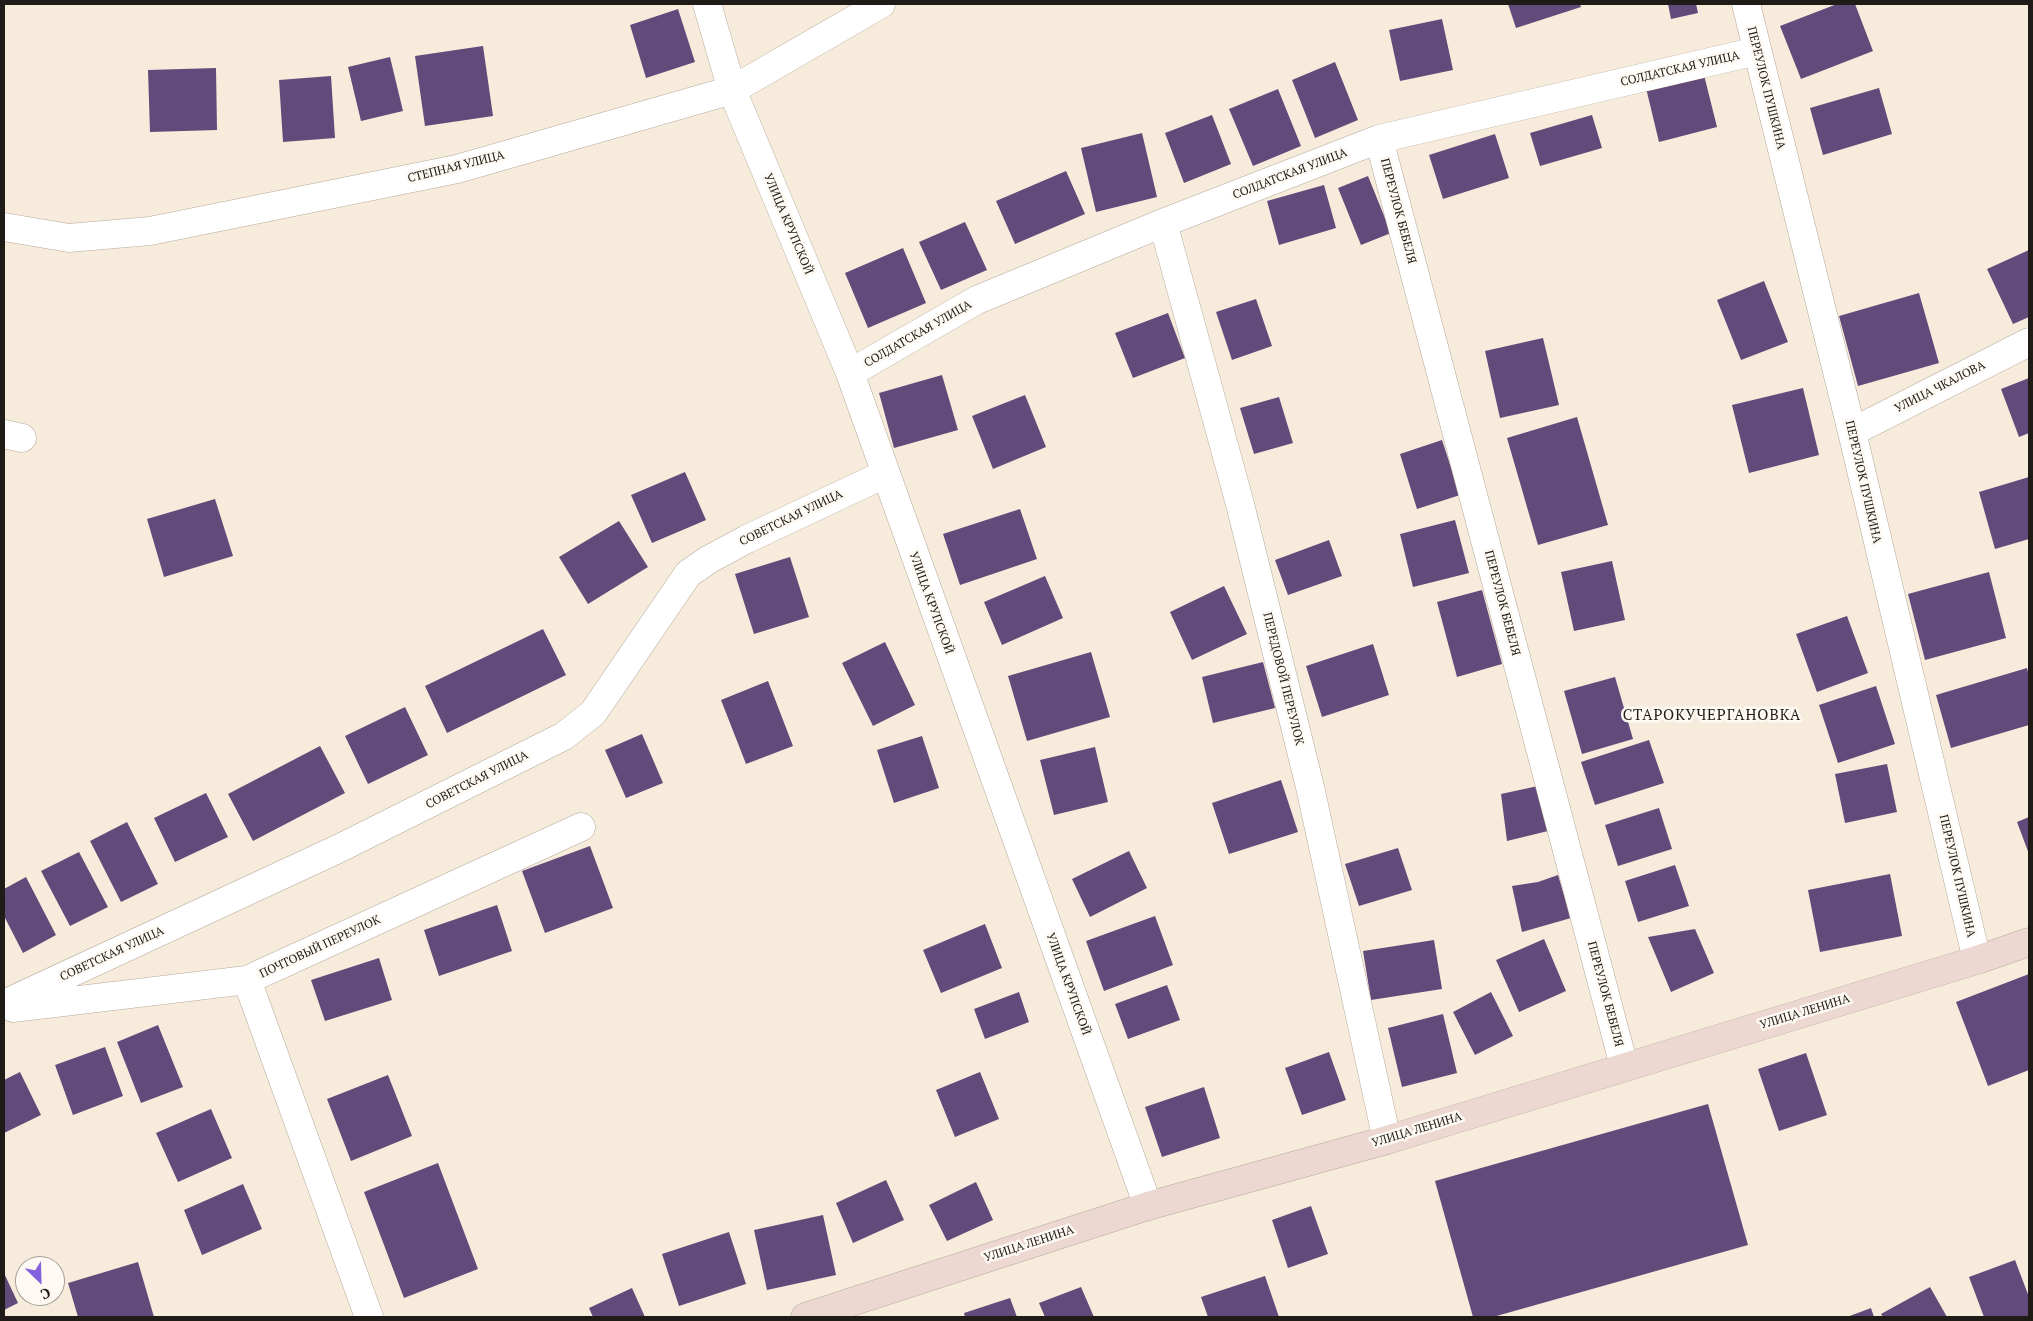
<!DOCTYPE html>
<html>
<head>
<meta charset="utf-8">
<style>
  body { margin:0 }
  #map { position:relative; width:2033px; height:1321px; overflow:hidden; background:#f7ebdc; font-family:"PT Serif",serif }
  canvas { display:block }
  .frame { position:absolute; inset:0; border:5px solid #1f1b16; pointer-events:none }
  .north { position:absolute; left:15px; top:1256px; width:50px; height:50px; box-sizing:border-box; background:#fef9f3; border:1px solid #a5a09b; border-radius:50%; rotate:156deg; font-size:14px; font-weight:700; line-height:20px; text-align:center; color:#1f1b16 }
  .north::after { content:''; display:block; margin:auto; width:18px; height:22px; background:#8361dc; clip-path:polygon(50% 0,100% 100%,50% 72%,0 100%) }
</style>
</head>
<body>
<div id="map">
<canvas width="2033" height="1321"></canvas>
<div class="frame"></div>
<div class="north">С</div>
</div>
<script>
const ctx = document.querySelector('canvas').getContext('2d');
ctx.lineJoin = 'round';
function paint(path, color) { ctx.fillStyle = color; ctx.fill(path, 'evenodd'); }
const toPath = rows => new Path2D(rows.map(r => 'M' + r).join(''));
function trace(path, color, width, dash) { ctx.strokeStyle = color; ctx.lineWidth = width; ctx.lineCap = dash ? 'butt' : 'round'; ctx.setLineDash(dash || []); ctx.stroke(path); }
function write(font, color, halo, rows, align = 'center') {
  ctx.font = font + ' "PT Serif",serif'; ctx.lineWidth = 5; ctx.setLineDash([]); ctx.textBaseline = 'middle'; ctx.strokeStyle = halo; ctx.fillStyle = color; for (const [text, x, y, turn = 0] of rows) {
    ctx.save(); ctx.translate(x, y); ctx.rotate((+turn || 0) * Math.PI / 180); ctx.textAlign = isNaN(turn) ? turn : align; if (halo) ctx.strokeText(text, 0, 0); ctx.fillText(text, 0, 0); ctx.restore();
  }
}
const building = toPath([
  [1508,4,1580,4,1581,7,1516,28],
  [1668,4,1696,4,1698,13,1671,19],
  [1837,4,1855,4,1873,51,1801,79,1780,26],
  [678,9,695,62,646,78,630,25],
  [1442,19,1453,70,1400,81,1389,30],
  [483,46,493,116,425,126,415,56],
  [390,57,403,111,361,121,348,67],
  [1335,62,1358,120,1315,138,1292,80],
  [216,68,217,130,150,132,148,70],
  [1704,75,1717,127,1659,142,1646,88],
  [331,76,335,138,283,142,279,80],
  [1879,88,1892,134,1823,155,1810,108],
  [1278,89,1301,146,1253,166,1229,109],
  [1212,115,1231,164,1184,183,1165,133],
  [1592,115,1602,148,1540,166,1530,133],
  [1142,133,1157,197,1096,212,1081,148],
  [1495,134,1509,178,1443,199,1429,155],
  [1066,171,1085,214,1015,244,996,201],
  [1368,176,1391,233,1361,245,1338,188],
  [1324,185,1336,228,1279,245,1267,201],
  [965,222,987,270,941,290,919,242],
  [903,248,926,303,868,328,845,273],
  [2029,250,2029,317,2013,324,1987,269],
  [1764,281,1788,342,1741,360,1717,300],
  [1919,293,1939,363,1858,386,1839,316],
  [1256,299,1272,346,1232,360,1216,312],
  [1168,313,1185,358,1133,378,1115,333],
  [1543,338,1559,405,1500,418,1485,351],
  [942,375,958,430,894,448,879,393],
  [2029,378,2029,433,2019,437,2001,389],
  [1803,388,1819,455,1749,473,1732,405],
  [1025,395,1046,447,993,469,972,416],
  [1279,397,1293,443,1254,454,1240,408],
  [1577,417,1608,525,1538,545,1507,438],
  [1442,440,1460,495,1417,509,1400,454],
  [685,472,706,520,652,543,631,495],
  [2029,477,2029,539,1995,549,1979,492],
  [215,499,233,556,164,577,147,519],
  [1020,509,1037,559,960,585,943,534],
  [1455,520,1469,573,1413,587,1400,534],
  [619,521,648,567,588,604,559,557],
  [1329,540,1342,576,1288,595,1275,560],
  [790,557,809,617,754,634,735,574],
  [1612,561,1625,620,1574,631,1561,572],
  [1989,572,2006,638,1925,660,1908,594],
  [1045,576,1063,618,1002,645,984,602],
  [1224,586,1247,634,1192,660,1170,612],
  [1482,590,1502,664,1457,677,1437,602],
  [1847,616,1868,673,1817,692,1796,634],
  [543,629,566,675,447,733,425,686],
  [885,642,915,705,873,726,842,663],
  [1373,644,1389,695,1322,717,1306,666],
  [1091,652,1110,717,1027,741,1008,676],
  [1263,662,1275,708,1213,723,1202,677],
  [2027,668,2029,676,2029,725,1951,748,1936,695],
  [1615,677,1633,739,1582,754,1564,691],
  [768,681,793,746,746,764,721,700],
  [1876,686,1895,744,1838,763,1819,705],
  [405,707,428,755,368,784,345,736],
  [642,734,663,783,626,798,605,750],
  [922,736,939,788,894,803,877,750],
  [1649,740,1664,783,1595,805,1581,762],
  [320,746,345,793,253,841,228,794],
  [1095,747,1108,802,1054,815,1040,760],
  [1887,764,1897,812,1845,823,1835,774],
  [1281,780,1298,832,1229,854,1212,803],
  [1538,786,1548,831,1507,841,1501,794],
  [206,793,228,837,175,862,154,818],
  [1659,808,1672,849,1618,866,1605,825],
  [2029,817,2029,854,2017,822],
  [127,822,158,884,121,902,90,841],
  [590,846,613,908,545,933,522,871],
  [1398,848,1412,890,1359,906,1345,864],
  [1129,851,1147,888,1090,917,1072,879],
  [79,852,108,907,70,926,41,871],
  [1675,865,1689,906,1638,922,1625,881],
  [1890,874,1902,936,1820,952,1808,890],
  [1558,875,1571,918,1522,932,1512,886,1538,882],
  [26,877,56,935,23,953,4,916,4,889],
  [497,905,512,951,439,976,424,930],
  [1155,916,1173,965,1104,991,1086,941],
  [985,924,1002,968,941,993,923,950],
  [1695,929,1714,973,1671,992,1648,937],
  [1544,939,1566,991,1519,1012,1496,960],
  [1434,940,1442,989,1371,1000,1363,951],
  [379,958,392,1000,325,1021,311,980],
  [2029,974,2029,1070,1988,1086,1956,1002],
  [1167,985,1180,1020,1128,1039,1115,1004],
  [1019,992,1029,1022,985,1039,974,1009],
  [1491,992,1513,1036,1475,1055,1453,1012],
  [1443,1014,1457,1073,1402,1087,1388,1028],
  [158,1025,183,1087,141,1103,117,1042],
  [105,1047,123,1096,73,1115,55,1065],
  [1329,1052,1346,1100,1302,1115,1285,1068],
  [1806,1053,1827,1115,1779,1131,1758,1069],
  [20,1072,41,1115,4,1133,4,1080],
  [980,1072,999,1119,955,1137,936,1090],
  [388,1075,412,1136,351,1161,327,1099],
  [1204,1087,1220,1138,1162,1157,1145,1107],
  [1708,1104,1748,1245,1493,1317,1473,1317,1435,1181],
  [211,1109,232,1158,178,1182,156,1133],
  [438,1163,478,1269,404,1298,364,1192],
  [886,1180,904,1220,853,1243,836,1203],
  [976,1182,993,1220,947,1241,929,1205],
  [243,1184,262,1229,202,1255,184,1210],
  [1311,1206,1328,1254,1288,1268,1272,1220],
  [823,1215,836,1275,767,1290,754,1230],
  [729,1232,746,1284,679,1306,662,1254],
  [2015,1260,2029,1297,2029,1317,1984,1317,1969,1277],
  [138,1262,154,1317,78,1317,68,1283],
  [4,1273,18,1303,4,1310],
  [1265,1276,1279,1317,1208,1317,1201,1297],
  [1081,1287,1094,1317,1045,1317,1039,1303],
  [1930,1287,1947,1317,1883,1317,1881,1314],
  [632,1288,645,1317,593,1317,589,1308],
  [1010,1298,1017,1317,965,1317,964,1313],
  [1871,1308,1874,1317,1847,1317]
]);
const minor = toPath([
  [707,4,732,90,850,373,1148,1206],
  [1746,4,1852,432,1977,960],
  [1379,139,1624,1066],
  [1163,223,1240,504,1310,787,1387,1140],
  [4,227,69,238,150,231,457,169,732,90,881,4],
  [850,373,977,300,1163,223,1379,139,1757,51],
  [1852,432,2029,342],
  [4,434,22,438],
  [4,1004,340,848,564,736,593,713,688,574,708,560,747,539,885,474],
  [13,1008,247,980],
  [369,1317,247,980,581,827]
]);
const secondary = toPath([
  [805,1317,1148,1206,1387,1140,1977,960,2029,942]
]);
const streetNames = [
  ["СОЛДАТСКАЯ УЛИЦА",1680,69,-13],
  ["ПЕРЕУЛОК ПУШКИНА",1766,88,76],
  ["СТЕПНАЯ УЛИЦА",456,167,-14],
  ["СОЛДАТСКАЯ УЛИЦА",1290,174,-21],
  ["ПЕРЕУЛОК БЕБЕЛЯ",1398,211,75],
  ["УЛИЦА КРУПСКОЙ",788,224,67],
  ["СОЛДАТСКАЯ УЛИЦА",918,334,-30],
  ["УЛИЦА ЧКАЛОВА",1940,387,-27],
  ["ПЕРЕУЛОК ПУШКИНА",1863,482,77],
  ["СОВЕТСКАЯ УЛИЦА",791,518,-26],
  ["УЛИЦА КРУПСКОЙ",931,603,70],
  ["ПЕРЕУЛОК БЕБЕЛЯ",1502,603,75],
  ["ПЕРЕДОВОЙ ПЕРЕУЛОК",1283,679,76],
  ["СОВЕТСКАЯ УЛИЦА",477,780,-27],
  ["ПЕРЕУЛОК ПУШКИНА",1957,876,77],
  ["ПОЧТОВЫЙ ПЕРЕУЛОК",320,947,-25],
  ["СОВЕТСКАЯ УЛИЦА",112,954,-25],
  ["УЛИЦА КРУПСКОЙ",1068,984,70],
  ["ПЕРЕУЛОК БЕБЕЛЯ",1605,994,75],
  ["УЛИЦА ЛЕНИНА",1805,1012,-17],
  ["УЛИЦА ЛЕНИНА",1417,1130,-17],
  ["УЛИЦА ЛЕНИНА",1029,1244,-18]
];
const quarterNames = [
  ["СТАРОКУЧЕРГАНОВКА",1712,716]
];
paint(building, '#624a7a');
trace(minor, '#b5aa9b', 29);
trace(secondary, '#b5aa9b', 29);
trace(minor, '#fff', 28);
trace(secondary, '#ecd8d1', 28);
write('12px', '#1f1b16', '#fef9f3', streetNames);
ctx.letterSpacing = '1px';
write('15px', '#1f1b16', '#fef9f3', quarterNames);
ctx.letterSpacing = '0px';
</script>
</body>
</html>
